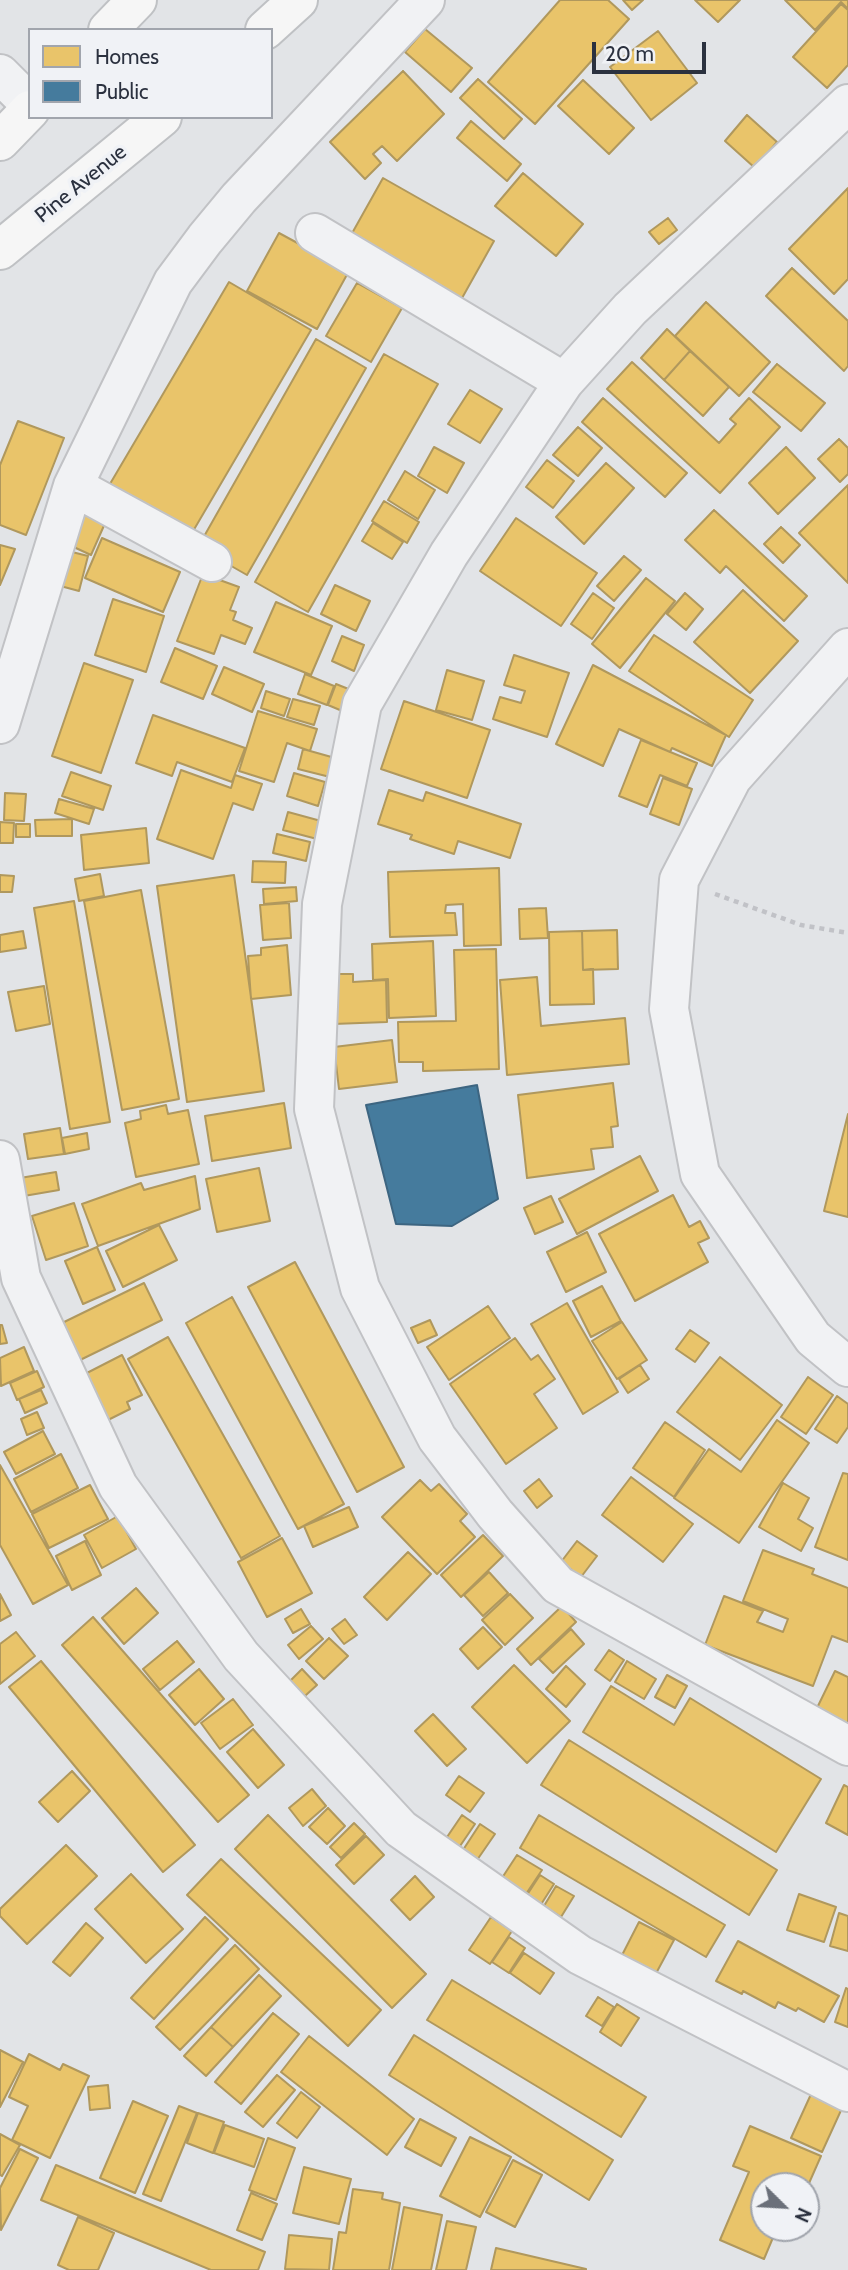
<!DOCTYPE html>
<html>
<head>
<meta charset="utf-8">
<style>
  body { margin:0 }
  #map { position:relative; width:848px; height:2270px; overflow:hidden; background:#e2e4e7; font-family:Cabin,sans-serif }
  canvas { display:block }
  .legend { position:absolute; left:28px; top:28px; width:245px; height:91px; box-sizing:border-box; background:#f0f2f6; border:2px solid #a1a5ad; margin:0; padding:9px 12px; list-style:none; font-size:21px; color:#2b313f }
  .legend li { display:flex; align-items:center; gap:14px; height:35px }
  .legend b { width:35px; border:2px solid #a1a5ad }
  .north { position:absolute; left:750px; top:2172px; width:70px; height:70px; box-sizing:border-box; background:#f0f2f6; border:2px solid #a1a5ad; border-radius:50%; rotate:114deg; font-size:19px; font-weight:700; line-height:28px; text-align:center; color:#2b313f }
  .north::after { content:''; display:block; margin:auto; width:24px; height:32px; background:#6b707a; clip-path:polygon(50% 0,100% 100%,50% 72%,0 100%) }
  .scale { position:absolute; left:592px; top:42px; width:114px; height:32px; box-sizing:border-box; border:4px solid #2b313f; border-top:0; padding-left:9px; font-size:21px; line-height:24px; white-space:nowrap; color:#2b313f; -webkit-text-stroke:5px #f0f2f6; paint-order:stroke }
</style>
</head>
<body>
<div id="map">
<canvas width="848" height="2270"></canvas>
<ul class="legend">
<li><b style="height:19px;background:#e9c46a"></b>Homes</li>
<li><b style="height:19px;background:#457b9d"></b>Public</li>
</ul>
<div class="north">N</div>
<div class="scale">20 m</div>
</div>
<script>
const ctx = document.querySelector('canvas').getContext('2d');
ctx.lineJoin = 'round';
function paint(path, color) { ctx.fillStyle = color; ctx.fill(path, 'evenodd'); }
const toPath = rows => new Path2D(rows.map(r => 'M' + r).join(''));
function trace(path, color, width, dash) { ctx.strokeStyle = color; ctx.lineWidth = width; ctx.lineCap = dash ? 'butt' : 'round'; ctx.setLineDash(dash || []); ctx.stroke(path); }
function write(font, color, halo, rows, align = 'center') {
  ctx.font = font + ' Cabin,sans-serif'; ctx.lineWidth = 7; ctx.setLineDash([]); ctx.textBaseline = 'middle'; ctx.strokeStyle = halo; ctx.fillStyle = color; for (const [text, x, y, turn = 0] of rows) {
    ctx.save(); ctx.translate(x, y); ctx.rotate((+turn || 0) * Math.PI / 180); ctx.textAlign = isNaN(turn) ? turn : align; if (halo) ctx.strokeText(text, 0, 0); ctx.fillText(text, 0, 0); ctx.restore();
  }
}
const homes = toPath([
  [560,0,608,0,629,19,535,124,488,82,560,0],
  [623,0,643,0,632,10,623,0],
  [695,0,740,0,718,22,695,0],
  [785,0,848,0,848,9,841,2,815,30,785,0],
  [841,4,848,10,848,65,827,88,793,57,841,4],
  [425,29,472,68,451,92,405,52,425,29],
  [658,31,697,83,651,120,610,67,658,31],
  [403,71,444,114,397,161,382,146,373,154,381,163,365,179,330,142,403,71],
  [478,79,522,119,504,139,460,98,478,79],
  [583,80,634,128,609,154,558,106,583,80],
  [747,115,777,142,755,168,725,141,747,115],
  [471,121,521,164,507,181,457,138,471,121],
  [523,173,583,224,556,256,495,206,523,173],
  [383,178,494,241,457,307,346,244,383,178],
  [848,188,848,279,834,294,789,249,848,188],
  [668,218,677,230,659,244,649,232,668,218],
  [279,233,349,271,317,329,247,291,279,233],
  [792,268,848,321,848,366,844,371,766,296,792,268],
  [229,282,311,330,189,538,107,489,229,282],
  [357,283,402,308,371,362,326,336,357,283],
  [706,302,770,362,739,396,675,336,706,302],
  [667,329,690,351,664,380,641,358,667,329],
  [316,339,366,368,247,575,198,547,316,339],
  [690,351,729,387,703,416,664,380,690,351],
  [384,354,438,384,308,612,255,582,384,354],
  [632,362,719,443,736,424,730,419,749,398,780,427,720,493,607,389,632,362],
  [777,364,825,403,801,431,753,392,777,364],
  [470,390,502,409,480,443,448,424,470,390],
  [603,398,687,473,665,497,582,422,603,398],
  [18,421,64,438,26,535,0,525,0,465,18,421],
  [578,427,602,448,578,476,553,455,578,427],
  [839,439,848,448,848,474,840,482,818,459,839,439],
  [434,447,464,463,447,493,418,476,434,447],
  [786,447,815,478,778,514,749,483,786,447],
  [547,460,574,481,553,508,526,487,547,460],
  [606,463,634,488,584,544,556,517,606,463],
  [405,471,435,490,418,519,388,500,405,471],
  [848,485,848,583,799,533,848,485],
  [384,501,419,522,407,543,372,521,384,501],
  [80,508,106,521,91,555,65,543,80,508],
  [714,510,807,596,784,621,726,566,720,573,685,540,714,510],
  [516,518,597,573,561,626,480,571,516,518],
  [373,523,403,542,392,559,362,541,373,523],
  [781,527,800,545,783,563,764,544,781,527],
  [102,538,180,572,163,612,85,578,102,538],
  [0,545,15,549,0,585,0,545],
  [64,550,88,556,79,591,53,584,64,550],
  [624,556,641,570,614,601,597,586,624,556],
  [203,574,239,587,230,610,236,612,233,620,252,628,245,644,221,635,214,654,177,641,203,574],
  [646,578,675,601,620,668,592,644,646,578],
  [335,585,370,601,356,631,321,614,335,585],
  [743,590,798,641,750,693,694,642,743,590],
  [593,593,614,608,592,639,571,624,593,593],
  [685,593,703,609,686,630,667,614,685,593],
  [113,599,164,616,146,672,95,655,113,599],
  [276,602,332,626,311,675,254,652,276,602],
  [654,635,753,700,729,737,629,671,654,635],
  [342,636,364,645,354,671,332,661,342,636],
  [175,648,217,666,203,699,161,682,175,648],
  [514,655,569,673,547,737,493,719,500,697,521,703,525,691,504,685,514,655],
  [84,663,133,680,101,773,52,756,84,663],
  [593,665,726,735,712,766,672,748,670,752,619,729,603,766,556,744,593,665],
  [224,667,264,684,252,712,212,694,224,667],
  [447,670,484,681,472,720,436,710,447,670],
  [305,674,334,686,327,705,298,694,305,674],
  [336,684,356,692,347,713,328,705,336,684],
  [266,691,290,699,284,716,261,708,266,691],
  [293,699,320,706,314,725,287,717,293,699],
  [404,701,490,730,467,798,381,769,404,701],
  [258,711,317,729,310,751,287,743,274,782,239,771,258,711],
  [153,715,245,748,232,782,177,762,172,776,136,763,153,715],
  [641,740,697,763,687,786,660,775,647,807,619,796,641,740],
  [303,749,335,758,330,777,298,769,303,749],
  [181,770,231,788,235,775,262,784,253,810,233,803,213,859,157,839,181,770],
  [71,772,111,786,103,810,62,796,71,772],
  [294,773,325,782,318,806,287,796,294,773],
  [663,778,692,789,679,825,650,814,663,778],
  [389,790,423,801,426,792,521,824,510,858,458,841,454,854,410,839,412,835,378,824,389,790],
  [5,793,26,794,24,821,4,820,5,793],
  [59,799,94,809,89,824,55,813,59,799],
  [288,812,321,821,317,839,283,830,288,812],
  [72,819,72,836,36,836,35,820,72,819],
  [0,822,14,823,13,843,0,843,0,822],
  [16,824,30,824,30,837,16,837,16,824],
  [146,828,149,863,84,870,81,835,146,828],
  [277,834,310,842,306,861,273,853,277,834],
  [253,861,286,862,285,883,252,882,253,861],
  [499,868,501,945,464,946,463,904,446,905,445,913,455,913,457,935,390,937,388,872,499,868],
  [100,874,104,896,79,901,75,879,100,874],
  [0,875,14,876,12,892,0,892,0,875],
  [234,875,264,1091,187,1102,157,886,234,875],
  [296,887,297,901,264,904,263,889,296,887],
  [141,890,179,1099,122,1110,84,901,141,890],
  [74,901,110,1122,70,1129,34,908,74,901],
  [289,903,291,938,263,940,260,905,289,903],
  [546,908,548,938,520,939,519,909,546,908],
  [617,930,618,969,583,970,582,931,617,930],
  [23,931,26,948,0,952,0,935,23,931],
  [582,931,583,970,593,969,594,1004,550,1005,549,932,582,931],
  [433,941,436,1016,389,1018,388,979,373,980,372,944,433,941],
  [287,945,291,995,251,999,248,956,261,955,261,948,287,945],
  [496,949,499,1069,423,1071,423,1062,399,1062,398,1022,456,1021,454,950,496,949],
  [332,974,353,974,353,982,386,980,387,1022,333,1024,332,974],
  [537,977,541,1026,625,1018,629,1064,507,1075,500,980,537,977],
  [44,986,50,1024,16,1031,8,992,44,986],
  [392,1040,397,1082,339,1089,334,1047,392,1040],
  [613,1083,618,1126,611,1127,613,1147,591,1149,594,1169,527,1178,518,1095,613,1083],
  [284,1103,291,1148,212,1161,205,1116,284,1103],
  [166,1105,168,1114,188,1110,199,1164,136,1177,125,1123,141,1119,140,1111,166,1105],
  [848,1114,848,1217,824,1211,848,1114],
  [60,1128,64,1154,28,1159,24,1134,60,1128],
  [87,1133,89,1149,65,1154,62,1138,87,1133],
  [640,1156,658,1191,577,1234,559,1199,640,1156],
  [259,1168,270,1221,217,1232,206,1179,259,1168],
  [56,1172,59,1190,18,1197,14,1179,56,1172],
  [195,1176,200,1209,98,1246,82,1204,141,1183,144,1190,195,1176],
  [673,1195,689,1227,700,1221,709,1238,698,1243,708,1262,635,1301,599,1234,673,1195],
  [551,1196,563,1222,535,1234,524,1208,551,1196],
  [74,1203,88,1246,46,1260,32,1216,74,1203],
  [159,1225,177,1260,123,1287,106,1251,159,1225],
  [587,1232,606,1272,566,1292,547,1252,587,1232],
  [97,1247,115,1290,83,1304,65,1261,97,1247],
  [295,1262,404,1467,357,1492,248,1287,295,1262],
  [144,1283,162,1320,76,1362,58,1325,144,1283],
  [602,1286,621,1321,591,1337,573,1301,602,1286],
  [232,1297,344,1504,298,1529,186,1323,232,1297],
  [567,1303,618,1392,583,1414,531,1324,567,1303],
  [488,1306,510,1338,449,1380,427,1347,488,1306],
  [430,1320,437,1335,418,1343,411,1328,430,1320],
  [622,1322,647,1360,617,1379,592,1341,622,1322],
  [0,1325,2,1325,7,1343,0,1344,0,1325],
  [690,1330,709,1343,695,1362,676,1349,690,1330],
  [168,1337,280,1536,241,1558,128,1359,168,1337],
  [515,1338,531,1360,538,1355,555,1379,534,1394,557,1428,506,1464,450,1384,515,1338],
  [24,1347,34,1371,1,1386,0,1358,24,1347],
  [122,1355,142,1395,127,1402,130,1409,104,1422,81,1376,122,1355],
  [720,1357,782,1405,740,1460,677,1412,720,1357],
  [640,1365,649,1379,628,1393,619,1379,640,1365],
  [37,1371,44,1387,17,1400,10,1383,37,1371],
  [808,1377,833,1395,806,1434,781,1417,808,1377],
  [41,1390,47,1403,25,1413,19,1399,41,1390],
  [837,1396,848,1404,848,1427,837,1443,815,1429,837,1396],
  [37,1412,44,1428,27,1435,21,1419,37,1412],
  [777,1420,809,1443,739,1543,674,1498,709,1449,741,1472,777,1420],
  [665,1422,705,1450,674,1497,633,1468,665,1422],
  [43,1431,55,1454,16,1474,4,1452,43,1431],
  [61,1454,78,1488,31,1512,14,1479,61,1454],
  [0,1465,68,1585,33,1604,0,1545,0,1465],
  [843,1473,848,1474,848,1560,815,1547,843,1473],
  [631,1477,693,1524,663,1562,602,1515,631,1477],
  [539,1479,552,1496,537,1508,524,1491,539,1479],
  [420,1480,431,1491,439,1484,467,1514,460,1521,475,1537,437,1574,382,1517,420,1480],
  [783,1483,809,1498,798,1519,813,1528,801,1551,759,1527,783,1483],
  [90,1485,108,1519,49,1548,32,1514,90,1485],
  [349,1507,358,1527,313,1547,304,1526,349,1507],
  [118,1516,136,1549,102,1568,84,1535,118,1516],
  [483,1535,503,1556,461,1597,441,1575,483,1535],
  [282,1538,312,1593,267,1617,238,1562,282,1538],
  [85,1541,101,1575,72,1590,56,1556,85,1541],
  [577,1541,597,1556,581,1577,561,1562,577,1541],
  [763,1550,814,1569,812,1574,848,1588,848,1642,832,1636,813,1686,705,1645,724,1596,763,1611,757,1622,783,1632,788,1619,743,1601,763,1550],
  [408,1552,431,1574,387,1620,364,1597,408,1552],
  [489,1572,508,1593,483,1616,464,1595,489,1572],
  [136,1588,158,1613,124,1644,102,1618,136,1588],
  [0,1594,11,1615,0,1621,0,1594],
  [510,1594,533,1618,505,1645,482,1620,510,1594],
  [562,1606,576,1622,531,1665,517,1649,562,1606],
  [301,1609,310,1624,293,1633,285,1619,301,1609],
  [93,1617,249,1795,218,1822,62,1645,93,1617],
  [345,1619,357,1635,344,1644,332,1629,345,1619],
  [311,1626,323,1639,299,1659,288,1645,311,1626],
  [483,1627,502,1647,478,1669,460,1649,483,1627],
  [571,1629,584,1644,553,1673,539,1659,571,1629],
  [16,1632,35,1656,0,1684,0,1644,16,1632],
  [329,1638,348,1656,324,1679,306,1661,329,1638],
  [177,1641,194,1662,160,1690,143,1669,177,1641],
  [609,1650,624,1660,610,1681,595,1670,609,1650],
  [41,1661,195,1845,163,1872,9,1687,41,1661],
  [627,1661,656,1679,644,1699,615,1682,627,1661],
  [514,1665,570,1721,527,1763,472,1707,514,1665],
  [566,1666,585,1684,566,1707,546,1689,566,1666],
  [199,1669,224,1699,195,1725,169,1695,199,1669],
  [302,1669,317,1685,295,1705,281,1690,302,1669],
  [835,1671,848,1677,848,1725,816,1710,835,1671],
  [667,1675,687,1686,675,1708,655,1697,667,1675],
  [611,1686,674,1725,690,1698,821,1779,776,1852,583,1732,611,1686],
  [233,1699,253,1725,220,1749,201,1723,233,1699],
  [433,1714,466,1749,447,1766,415,1731,433,1714],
  [253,1729,284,1765,258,1788,227,1752,253,1729],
  [569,1740,777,1870,749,1915,541,1785,569,1740],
  [72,1771,90,1791,58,1822,39,1802,72,1771],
  [459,1776,484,1793,470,1812,446,1795,459,1776],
  [844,1785,848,1787,848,1835,826,1823,844,1785],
  [312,1789,326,1806,303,1826,289,1808,312,1789],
  [328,1808,345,1826,327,1844,309,1827,328,1808],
  [268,1815,426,1974,392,2008,235,1849,268,1815],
  [462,1815,475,1824,458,1849,445,1840,462,1815],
  [539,1815,725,1925,706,1957,520,1848,539,1815],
  [354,1823,365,1834,341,1858,330,1847,354,1823],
  [480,1824,495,1834,475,1863,461,1853,480,1824],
  [366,1836,384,1855,354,1884,336,1865,366,1836],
  [66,1845,97,1876,27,1944,0,1916,0,1909,66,1845],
  [517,1855,542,1870,524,1897,500,1881,517,1855],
  [221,1859,381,2010,348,2046,187,1895,221,1859],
  [131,1874,183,1929,146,1963,95,1909,131,1874],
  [540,1875,554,1884,540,1906,525,1898,540,1875],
  [415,1876,434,1897,410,1920,391,1900,415,1876],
  [556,1886,574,1896,561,1917,544,1906,556,1886],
  [799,1894,836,1907,824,1942,787,1930,799,1894],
  [839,1913,848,1916,848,1951,830,1946,839,1913],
  [205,1917,228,1939,154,2019,131,1998,205,1917],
  [491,1917,512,1931,490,1964,469,1950,491,1917],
  [639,1922,674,1940,653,1979,619,1961,639,1922],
  [86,1923,103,1938,70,1976,53,1962,86,1923],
  [509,1937,525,1948,509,1973,492,1962,509,1937],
  [738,1941,839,1996,824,2022,798,2008,796,2011,778,2002,775,2008,743,1991,742,1994,716,1981,738,1941],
  [235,1945,259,1969,180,2050,156,2027,235,1945],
  [524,1953,554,1973,540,1994,510,1973,524,1953],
  [259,1975,281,1996,233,2047,211,2027,259,1975],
  [452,1980,646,2097,621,2137,427,2020,452,1980],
  [846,1988,848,1989,848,2027,835,2022,846,1988],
  [598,1997,614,2007,602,2026,586,2016,598,1997],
  [617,2004,639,2018,621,2046,600,2032,617,2004],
  [273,2013,299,2034,241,2104,215,2082,273,2013],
  [211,2027,233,2047,206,2076,184,2056,211,2027],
  [414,2035,613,2160,589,2200,389,2075,414,2035],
  [309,2036,414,2119,387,2155,281,2072,309,2036],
  [0,2050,23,2062,0,2107,0,2050],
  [29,2054,60,2070,63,2064,89,2076,50,2158,12,2140,28,2106,9,2097,29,2054],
  [277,2075,295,2090,263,2127,245,2112,277,2075],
  [108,2085,110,2108,90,2110,88,2087,108,2085],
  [301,2092,320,2107,297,2138,277,2123,301,2092],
  [812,2092,843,2106,822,2152,791,2138,812,2092],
  [133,2101,168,2116,135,2193,100,2178,133,2101],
  [179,2106,197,2113,161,2201,143,2194,179,2106],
  [198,2113,224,2122,213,2153,187,2143,198,2113],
  [420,2119,456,2138,441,2166,405,2147,420,2119],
  [225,2125,264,2139,254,2167,214,2153,225,2125],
  [750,2126,821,2156,806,2190,806,2186,764,2186,764,2228,777,2228,764,2259,720,2240,749,2172,733,2166,750,2126],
  [0,2134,20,2145,2,2176,0,2175,0,2134],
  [470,2137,511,2157,480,2217,440,2196,470,2137],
  [268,2138,295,2148,276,2200,249,2190,268,2138],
  [20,2149,38,2158,1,2230,0,2188,20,2149],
  [513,2160,542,2175,515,2227,486,2212,513,2160],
  [56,2165,265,2252,258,2270,211,2270,41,2200,56,2165],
  [304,2167,351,2179,339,2224,293,2213,304,2167],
  [353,2189,383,2193,382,2199,400,2203,389,2270,333,2270,339,2232,346,2233,353,2189],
  [251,2193,277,2204,262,2240,237,2230,251,2193],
  [404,2207,442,2215,431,2270,392,2270,404,2207],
  [78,2217,114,2233,98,2270,69,2270,58,2265,78,2217],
  [447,2221,476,2227,466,2270,436,2270,447,2221],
  [289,2235,332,2239,329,2270,285,2269,289,2235],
  [496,2248,586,2269,586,2270,491,2270,496,2248]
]);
const public = toPath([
  [477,1085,498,1199,452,1226,396,1224,366,1105,477,1085]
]);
const path = toPath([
  [715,894,801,925,848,933]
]);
const minor = toPath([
  [0,74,30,104],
  [848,104,630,309,564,382,449,554,362,704,322,904,314,1109,360,1288,437,1438,495,1514,558,1585,848,1746],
  [315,233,564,382],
  [73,486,212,562],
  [848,648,732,778,679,880,669,1009,700,1174,813,1338,848,1367],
  [0,724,73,486,173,282,205,239,239,198,425,0],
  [0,1160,21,1278,118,1486,241,1656,401,1829,580,1955,848,2092]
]);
const major = toPath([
  [108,30,137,0],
  [265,30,298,0],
  [0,141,30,110],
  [0,250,162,117]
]);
const streetNames = [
  ["Pine Avenue",81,184,-39]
];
paint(homes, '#e9c46a');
trace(homes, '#b0985d', 2);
paint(public, '#457b9d');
trace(public, '#3d6581', 2);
trace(minor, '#c1c2c5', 42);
trace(major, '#bfc1c4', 42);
trace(path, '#c1c2c7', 4.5, [5, 5]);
trace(minor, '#f1f2f4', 38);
trace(major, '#f6f6f6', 38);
write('21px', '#2b313f', '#f0f2f6', streetNames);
</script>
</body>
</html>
